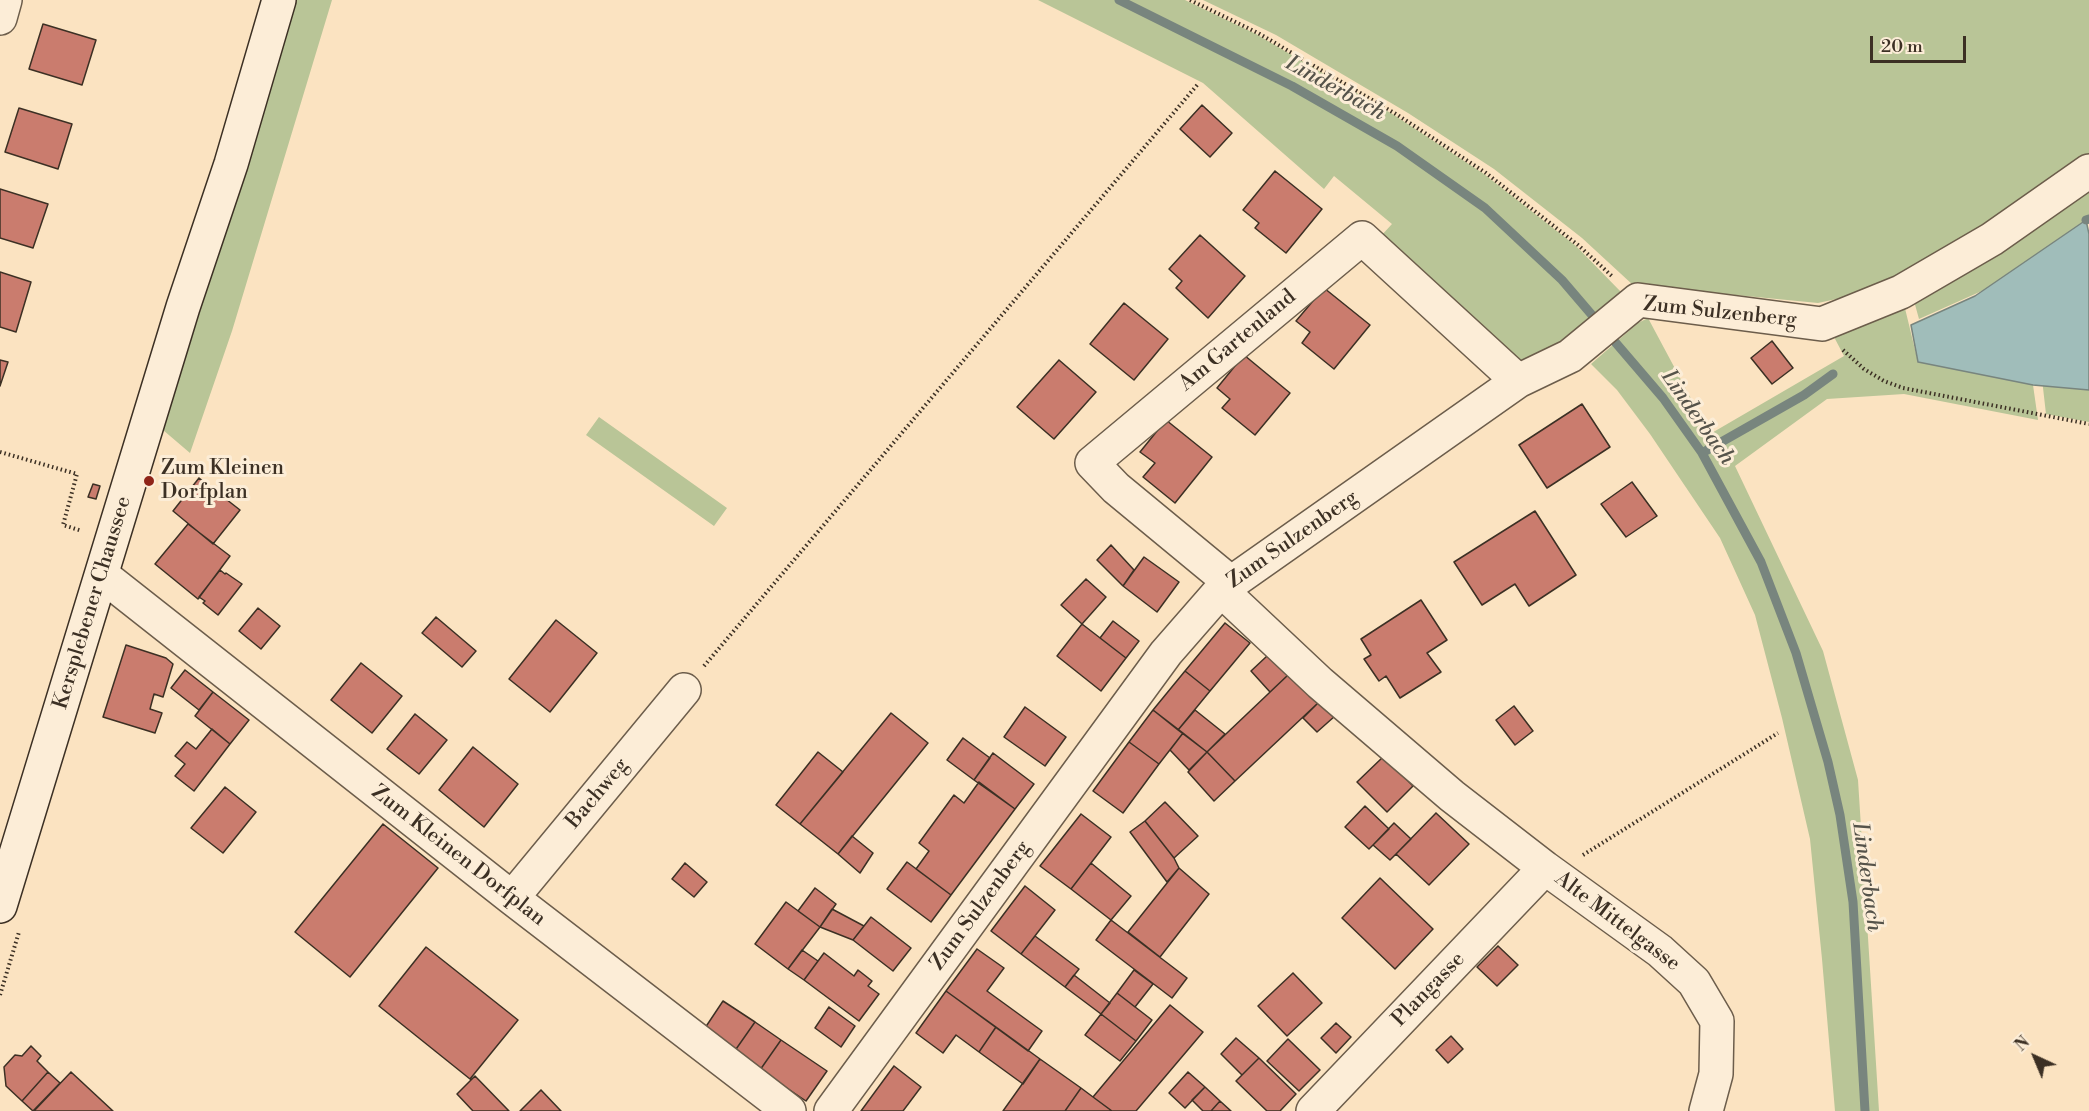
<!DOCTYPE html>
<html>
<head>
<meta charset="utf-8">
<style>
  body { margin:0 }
  #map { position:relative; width:2089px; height:1111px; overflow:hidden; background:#fbe3c1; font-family:"Libre Bodoni",serif }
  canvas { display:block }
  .north { position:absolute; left:2005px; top:1027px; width:60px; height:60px; -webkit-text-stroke:4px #fcedd7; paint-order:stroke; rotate:316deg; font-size:16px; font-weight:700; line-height:24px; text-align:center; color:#3c3024 }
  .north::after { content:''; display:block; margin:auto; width:21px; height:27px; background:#3c3024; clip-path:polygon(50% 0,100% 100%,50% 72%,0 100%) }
  .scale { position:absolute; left:1870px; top:36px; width:96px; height:27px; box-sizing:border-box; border:3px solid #3c3024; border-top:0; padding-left:8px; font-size:18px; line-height:21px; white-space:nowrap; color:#3c3024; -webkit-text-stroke:4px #fcedd7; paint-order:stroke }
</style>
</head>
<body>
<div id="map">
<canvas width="2089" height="1111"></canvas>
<div class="north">N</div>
<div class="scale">20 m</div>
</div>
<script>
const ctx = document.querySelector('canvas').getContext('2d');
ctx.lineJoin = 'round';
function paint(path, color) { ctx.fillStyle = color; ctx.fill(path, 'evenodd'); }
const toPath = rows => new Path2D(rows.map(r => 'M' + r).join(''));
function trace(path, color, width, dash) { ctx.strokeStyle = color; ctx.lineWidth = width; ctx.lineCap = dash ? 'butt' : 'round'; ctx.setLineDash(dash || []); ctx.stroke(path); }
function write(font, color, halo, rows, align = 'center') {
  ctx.font = font + ' "Libre Bodoni",serif'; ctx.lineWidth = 6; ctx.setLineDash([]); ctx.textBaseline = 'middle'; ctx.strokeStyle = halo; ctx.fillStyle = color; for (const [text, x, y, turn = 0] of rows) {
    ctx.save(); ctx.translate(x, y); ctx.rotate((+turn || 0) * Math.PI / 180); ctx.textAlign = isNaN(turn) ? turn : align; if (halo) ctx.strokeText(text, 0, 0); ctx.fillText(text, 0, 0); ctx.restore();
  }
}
const green = toPath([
  [297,0,332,0,232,331,190,453,163,430],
  [1038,0,1185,0,1256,34,1394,115,1484,174,1576,246,1621,292,1610,304,1564,340,1516,364,1380,237,1392,224,1334,176,1324,189,1203,83],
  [1203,0,2089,0,2089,161,1896,286,1818,303,1633,285,1582,238,1494,169,1408,113,1276,35],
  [2089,176,2089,218,1984,290,1919,319,1911,290],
  [1902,296,1918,362,2033,385,2038,420,1904,394,1827,399,1735,466,1823,651,1858,780,1879,1111,1835,1111,1822,959,1810,839,1782,718,1755,615,1720,538,1650,434,1617,390,1591,364,1638,323,1648,318,1710,434,1844,356,1822,314],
  [2042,379,2089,384,2089,422,2046,414],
  [599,417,727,508,714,526,586,435]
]);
const water = toPath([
  [2086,220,2089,234,2089,390,2033,385,1918,362,1911,325,1975,296,2086,220]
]);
const stream = toPath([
  [1119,0,1292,86,1397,146,1485,208,1562,280,1663,398,1702,453,1761,562,1796,653,1828,762,1840,815,1853,902,1865,1111],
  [2086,220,2089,219],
  [1702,453,1804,395,1833,374]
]);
const building = toPath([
  [43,24,96,40,82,85,29,69,43,24],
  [1202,105,1232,133,1210,157,1180,129,1202,105],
  [19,108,72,124,58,169,5,152,19,108],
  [1275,171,1322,209,1286,253,1255,228,1259,223,1243,210,1275,171],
  [0,189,48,204,33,248,0,238,0,189],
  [1200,235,1245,276,1208,318,1176,288,1182,281,1169,269,1200,235],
  [0,272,31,282,16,332,0,327,0,272],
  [1324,288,1370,325,1334,369,1302,343,1310,332,1296,321,1324,288],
  [1124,303,1168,339,1134,380,1090,344,1124,303],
  [1772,341,1793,368,1772,384,1751,358,1772,341],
  [1244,355,1290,393,1255,435,1222,408,1230,399,1217,388,1244,355],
  [0,360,8,362,0,386,0,360],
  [1059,360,1096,392,1054,439,1017,407,1059,360],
  [1582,404,1610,447,1547,488,1519,445,1582,404],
  [1166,420,1212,457,1175,503,1143,477,1155,463,1140,452,1166,420],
  [199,478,240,510,213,544,173,511,199,478],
  [1632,482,1657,516,1626,537,1601,504,1632,482],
  [93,484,100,486,96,499,88,497,93,484],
  [1535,511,1576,575,1529,606,1515,584,1482,605,1454,562,1535,511],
  [188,524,230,556,198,599,155,564,188,524],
  [1111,545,1134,570,1123,586,1097,560,1111,545],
  [1144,557,1179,582,1157,612,1123,586,1144,557],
  [220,570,225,574,226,573,242,584,218,615,203,603,205,601,199,597,220,570],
  [1086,579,1106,597,1082,624,1061,605,1086,579],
  [1421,600,1447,640,1427,653,1441,672,1400,698,1386,676,1379,681,1364,659,1371,655,1361,639,1421,600],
  [258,608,280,626,261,649,239,631,258,608],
  [436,617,476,651,462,667,422,633,436,617],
  [556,620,597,653,550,712,509,679,556,620],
  [1113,621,1139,641,1126,658,1100,638,1113,621],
  [1225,623,1250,643,1210,691,1185,671,1225,623],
  [1082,624,1126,658,1101,691,1057,656,1082,624],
  [126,645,166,658,173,664,163,697,154,694,150,709,162,713,155,733,103,717,126,645],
  [1267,656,1288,675,1270,692,1251,671,1267,656],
  [361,663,402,696,372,733,331,700,361,663],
  [185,670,213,692,199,710,171,688,185,670],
  [1185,671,1210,691,1178,730,1153,710,1185,671],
  [1288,675,1319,702,1235,781,1207,752,1288,675],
  [213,692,249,720,230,744,195,716,213,692],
  [1319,702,1335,716,1317,732,1303,718,1319,702],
  [1514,706,1533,731,1515,745,1496,720,1514,706],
  [1025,707,1066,737,1045,766,1004,737,1025,707],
  [1153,710,1183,733,1159,764,1129,742,1153,710],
  [1195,710,1225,734,1207,752,1178,730,1195,710],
  [891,713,928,743,838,854,800,824,891,713],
  [415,714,447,740,419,774,387,749,415,714],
  [212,729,230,744,194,791,175,776,185,764,175,756,187,742,196,749,212,729],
  [1183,733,1207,752,1189,770,1170,750,1183,733],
  [963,738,990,758,974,780,947,760,963,738],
  [1129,742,1159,764,1123,813,1093,791,1129,742],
  [473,747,518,784,484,827,439,790,473,747],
  [818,752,843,772,800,824,776,805,818,752],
  [1207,752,1235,781,1214,801,1188,772,1207,752],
  [993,753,1034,784,1015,809,974,780,993,753],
  [1384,756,1413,786,1387,812,1357,782,1384,756],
  [979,782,1015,809,951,895,916,869,929,851,919,843,954,795,964,803,979,782],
  [225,787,256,812,223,853,191,828,225,787],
  [1165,802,1198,836,1174,858,1145,821,1165,802],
  [1365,806,1389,829,1369,849,1345,827,1365,806],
  [1436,813,1469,844,1429,885,1396,854,1436,813],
  [1081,814,1111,837,1071,889,1040,866,1081,814],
  [1145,821,1174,858,1179,868,1167,882,1130,832,1145,821],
  [1394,823,1411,839,1390,860,1373,845,1394,823],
  [383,824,438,868,350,977,295,932,383,824],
  [852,836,873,853,860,873,838,854,852,836],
  [907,862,951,895,931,922,887,889,907,862],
  [685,863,707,882,694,897,672,879,685,863],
  [1091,863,1131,896,1111,920,1071,889,1091,863],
  [1179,868,1209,894,1160,957,1128,932,1179,868],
  [1380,878,1433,929,1395,969,1342,918,1380,878],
  [1025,886,1055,910,1021,954,991,931,1025,886],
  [815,888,836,904,820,927,798,911,815,888],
  [786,902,820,927,788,969,755,944,786,902],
  [832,909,864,926,853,940,820,927,832,909],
  [871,917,911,948,893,971,853,940,871,917],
  [1111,920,1187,978,1172,998,1096,940,1111,920],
  [1035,936,1079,969,1065,987,1021,954,1035,936],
  [1498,946,1518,965,1497,986,1477,967,1498,946],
  [426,947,518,1020,470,1079,379,1006,426,947],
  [977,949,1004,968,987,991,1042,1031,1028,1051,946,991,977,949],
  [802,950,818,961,804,980,788,969,802,950],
  [824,953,854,976,858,970,872,981,868,986,879,994,859,1021,804,980,824,953],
  [1134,970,1153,984,1135,1007,1117,993,1134,970],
  [1293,973,1322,1003,1287,1036,1258,1006,1293,973],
  [1074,975,1110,1003,1101,1014,1065,987,1074,975],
  [946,991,996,1027,979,1052,956,1035,943,1053,916,1033,946,991],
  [1117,993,1152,1020,1136,1041,1101,1014,1117,993],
  [723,1001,755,1022,734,1052,703,1031,723,1001],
  [1170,1005,1203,1032,1136,1111,1112,1111,1093,1097,1170,1005],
  [829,1007,855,1026,841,1047,815,1028,829,1007],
  [1101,1014,1136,1041,1120,1061,1085,1035,1101,1014],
  [755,1022,781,1040,760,1070,734,1052,755,1022],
  [1336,1023,1351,1037,1336,1053,1321,1038,1336,1023],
  [996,1027,1040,1059,1023,1084,979,1052,996,1027],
  [1451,1036,1463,1049,1448,1063,1436,1050,1451,1036],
  [1236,1038,1259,1058,1242,1075,1221,1054,1236,1038],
  [1288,1039,1320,1070,1299,1091,1267,1061,1288,1039],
  [781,1040,827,1071,806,1101,760,1070,781,1040],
  [31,1046,41,1056,37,1061,48,1072,22,1101,6,1086,4,1067,15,1055,22,1056,31,1046],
  [1259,1058,1296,1094,1280,1111,1267,1111,1236,1081,1259,1058],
  [1040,1059,1081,1088,1065,1111,1003,1111,1040,1059],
  [894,1066,921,1087,903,1111,861,1111,894,1066],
  [48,1072,60,1083,33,1111,22,1101,48,1072],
  [71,1072,113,1111,34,1111,71,1072],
  [1188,1072,1205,1087,1185,1108,1169,1093,1188,1072],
  [475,1076,509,1111,473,1111,457,1094,475,1076],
  [1205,1087,1220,1101,1211,1111,1203,1111,1192,1100,1205,1087],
  [1081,1088,1093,1097,1112,1111,1065,1111,1081,1088],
  [541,1090,561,1111,520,1111,541,1090],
  [1220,1101,1231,1111,1211,1111,1220,1101]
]);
const path = toPath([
  [1190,0,1258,33,1396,114,1486,173,1578,245,1613,277],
  [1843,350,1864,369,1884,381,1903,388,2089,424],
  [0,452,77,474,63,525,82,531],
  [704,666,1198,84],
  [1583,855,1778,733],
  [0,995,19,932]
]);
const street = toPath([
  [0,18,5,0],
  [102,575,512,898,789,1111],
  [1231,583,1116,488,1092,463,1362,238,1518,381],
  [1221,590,1320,683,1452,796,1545,868,1660,951,1694,982,1717,1021,1716,1074,1706,1111],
  [512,898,684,690],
  [831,1111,1166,653,1221,590,1518,381,1570,356,1638,300,1822,324,1901,292,1992,239,2089,171],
  [1313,1111,1545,868]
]);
const secondary = toPath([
  [0,906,183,307,231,164,279,0]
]);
const markers = [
  [149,481,6,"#8f2418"]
];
const streetNames = [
  ["Zum Sulzenberg",1720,313,6],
  ["Am Gartenland",1238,341,-40],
  ["Zum Sulzenberg",1293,540,-35],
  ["Kersplebener Chaussee",93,603,-73],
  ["Bachweg",598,794,-50],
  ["Zum Kleinen Dorfplan",458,856,38],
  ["Zum Sulzenberg",981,906,-54],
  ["Alte Mittelgasse",1617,922,37],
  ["Plangasse",1429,990,-46]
];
const poiNames = [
  ["Zum Kleinen",161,469],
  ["Dorfplan",161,493]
];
const waterNames = [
  ["Linderbach",1335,89,29],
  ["Linderbach",1697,418,55],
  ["Linderbach",1866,877,82]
];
paint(green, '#b9c597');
paint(water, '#a0bdba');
trace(water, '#78857e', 1.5);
trace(stream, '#78857e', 9);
paint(building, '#ca7c6e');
trace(building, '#3c3024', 1.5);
trace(street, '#6c5d4b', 36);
trace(secondary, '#3c3024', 36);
trace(path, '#3c3024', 4, [1.5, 3]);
trace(street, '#fcedd7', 33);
trace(secondary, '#fcedd7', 33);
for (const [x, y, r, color] of markers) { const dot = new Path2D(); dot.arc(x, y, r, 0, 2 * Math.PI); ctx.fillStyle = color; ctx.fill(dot); trace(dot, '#fcedd7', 2); }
write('21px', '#3c3024', '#fcedd7', streetNames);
write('21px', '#3c3024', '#fcedd7', poiNames, 'left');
write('italic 22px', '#55534a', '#fcedd7', waterNames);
</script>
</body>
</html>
